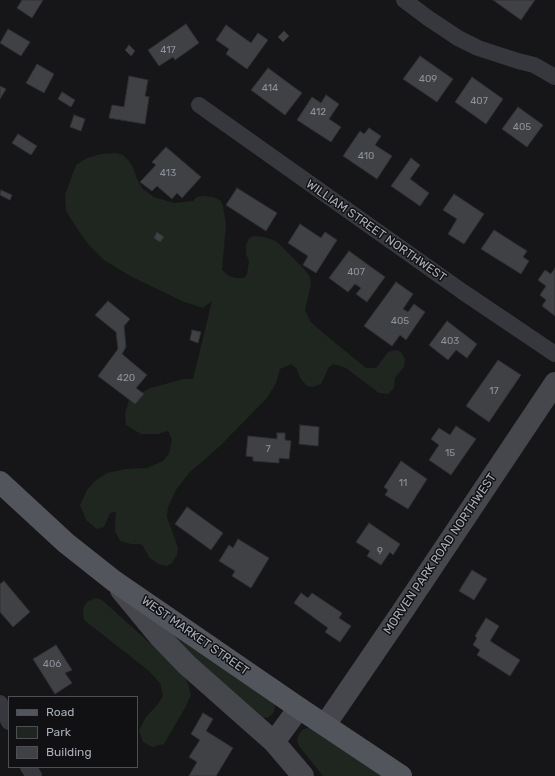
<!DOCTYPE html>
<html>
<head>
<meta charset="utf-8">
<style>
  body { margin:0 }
  #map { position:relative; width:555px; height:776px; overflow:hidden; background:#161618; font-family:Rubik,sans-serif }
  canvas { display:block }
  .legend { position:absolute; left:8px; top:696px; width:130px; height:72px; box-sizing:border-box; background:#111113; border:1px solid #4d4f55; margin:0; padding:5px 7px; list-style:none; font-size:12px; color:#a8adb8 }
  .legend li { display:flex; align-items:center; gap:8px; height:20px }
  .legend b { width:20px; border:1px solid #4d4f55 }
</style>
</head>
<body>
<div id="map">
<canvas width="555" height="776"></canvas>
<ul class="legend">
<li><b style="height:5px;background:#53555c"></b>Road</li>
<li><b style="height:11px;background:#1e261f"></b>Park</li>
<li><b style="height:11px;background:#404145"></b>Building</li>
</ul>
</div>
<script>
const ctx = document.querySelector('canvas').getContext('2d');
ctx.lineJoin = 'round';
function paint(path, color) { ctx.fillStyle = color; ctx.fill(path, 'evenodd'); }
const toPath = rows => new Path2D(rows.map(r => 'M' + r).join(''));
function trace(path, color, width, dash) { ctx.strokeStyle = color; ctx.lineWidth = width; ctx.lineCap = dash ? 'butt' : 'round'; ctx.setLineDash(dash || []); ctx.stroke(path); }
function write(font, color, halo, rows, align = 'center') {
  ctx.font = font + ' Rubik,sans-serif'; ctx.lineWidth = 3; ctx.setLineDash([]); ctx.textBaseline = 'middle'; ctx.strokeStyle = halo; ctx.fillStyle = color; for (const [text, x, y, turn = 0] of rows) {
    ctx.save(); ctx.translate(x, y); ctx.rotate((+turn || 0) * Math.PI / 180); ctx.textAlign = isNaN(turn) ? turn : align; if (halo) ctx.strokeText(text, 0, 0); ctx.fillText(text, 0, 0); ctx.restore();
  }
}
const green = toPath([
  [116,153,123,155,128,160,133,167,137,179,143,189,154,197,174,203,193,201,197,197,204,196,213,197,220,200,223,206,226,224,222,270,229,276,236,278,244,278,247,274,249,261,246,254,246,245,249,238,254,236,264,237,273,240,277,242,305,270,310,277,311,284,305,310,310,321,322,332,366,368,376,368,388,352,395,350,401,352,405,359,404,367,395,378,394,388,388,394,379,393,346,368,333,364,328,368,325,376,321,384,312,387,307,386,300,378,297,369,291,364,280,369,276,383,267,398,220,446,189,473,176,490,168,507,167,517,178,548,177,555,172,563,167,566,158,564,149,557,143,546,140,544,131,544,120,541,115,531,116,512,110,513,104,527,97,529,86,520,80,505,87,490,95,481,107,473,126,469,147,468,163,461,169,453,172,440,168,431,158,434,141,434,126,425,125,413,129,400,150,388,184,379,193,379,212,301,203,308,182,301,132,277,104,260,88,244,72,221,66,210,65,195,76,165,87,158,101,154],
  [96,598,102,600,182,672,188,683,191,695,185,708,164,744,152,747,143,742,139,730,146,717,158,704,163,696,160,683,149,671,84,620,83,612,84,606,88,601],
  [157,620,273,702,275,706,274,712,269,717,263,718,190,656],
  [307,728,312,728,384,776,323,776,299,746,297,740,299,734,302,730]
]);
const building = toPath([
  [22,0,43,0,32,18,17,8,22,0],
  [493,0,535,0,521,20,493,0],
  [186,24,199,43,175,60,173,57,159,66,148,50,186,24],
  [226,25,251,43,258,33,268,40,247,69,226,54,229,49,216,40,226,25],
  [8,29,30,42,21,56,0,43,8,29],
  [284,31,289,36,283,42,278,37,284,31],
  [129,45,135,51,131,56,125,50,129,45],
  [420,56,453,79,437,102,403,79,420,56],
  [37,64,54,74,44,93,26,83,37,64],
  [268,68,302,93,285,115,251,90,268,68],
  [129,76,148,80,145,96,149,97,145,124,109,118,112,105,124,107,129,76],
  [472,77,503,99,486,124,455,102,472,77],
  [0,86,6,89,0,99,0,86],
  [62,92,75,100,71,107,58,99,62,92],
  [326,95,339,104,329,119,341,127,331,142,297,120,312,97,321,103,326,95],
  [518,107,543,125,527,147,502,129,518,107],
  [74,115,85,119,81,131,70,127,74,115],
  [369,128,381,136,375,145,392,156,377,179,343,156,360,131,364,134,369,128],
  [18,134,37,146,31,155,12,143,18,134],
  [166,147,201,177,182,198,177,193,172,199,157,186,152,191,140,182,156,165,152,162,166,147],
  [411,158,420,165,410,179,429,193,420,206,391,186,411,158],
  [237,188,277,213,266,231,226,205,237,188],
  [1,190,12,195,10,200,0,195,1,190],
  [454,194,484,214,464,244,448,234,457,219,443,210,454,194],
  [300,224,321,238,325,232,337,240,316,273,303,265,308,256,288,243,300,224],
  [494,230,527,251,523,257,529,261,521,274,481,249,494,230],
  [157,232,164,237,160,242,154,238,157,232],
  [349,251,385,277,367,302,356,294,361,288,355,284,348,292,329,278,349,251],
  [555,268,555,316,542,306,546,300,540,295,546,286,538,280,545,270,551,274,555,268],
  [396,282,413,294,403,309,408,312,414,304,425,312,406,340,400,335,392,346,364,326,396,282],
  [108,301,130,319,124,326,126,347,122,354,147,375,136,388,144,394,135,404,98,376,118,349,116,332,95,315,108,301],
  [447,321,477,344,467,358,456,350,448,360,429,345,447,321],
  [192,330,201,332,198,343,190,340,192,330],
  [498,360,521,375,489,422,466,406,498,360],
  [300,425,319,427,318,446,299,444,300,425],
  [456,426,476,439,451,475,429,460,439,445,431,439,439,428,450,435,456,426],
  [277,433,285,433,285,440,291,441,289,459,279,458,279,463,253,461,253,457,246,456,248,436,277,439,277,433],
  [401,461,427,479,408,509,385,495,388,490,384,487,401,461],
  [187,507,223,533,211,550,175,524,187,507],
  [369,523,400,544,393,555,390,552,381,565,367,556,370,551,356,542,369,523],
  [238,539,269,558,251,588,232,576,235,571,219,561,229,545,233,548,238,539],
  [472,570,487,579,474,600,459,591,472,570],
  [4,581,30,612,13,627,0,612,0,584,4,581],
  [301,593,308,598,312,593,342,613,339,618,351,626,340,642,325,632,328,628,294,603,301,593],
  [486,618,499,626,490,641,520,660,510,676,477,655,480,650,473,645,477,638,475,636,486,618],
  [56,645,72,670,65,673,72,683,55,694,33,659,56,645],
  [203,713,213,719,206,731,233,748,216,776,189,776,197,762,189,757,200,740,191,734,203,713]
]);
const street = toPath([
  [404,0,428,18,458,38,478,48,518,61,534,65,555,77],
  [199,105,463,292,555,354],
  [0,703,9,722],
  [28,767,34,776]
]);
const secondary = toPath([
  [121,590,159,636,187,665,274,742,303,776],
  [325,725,402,612,555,383],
  [274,742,299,708]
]);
const primary = toPath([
  [0,482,66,543,114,581,299,708,401,776]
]);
const numberNames = [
  ["417",168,50],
  ["409",428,79],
  ["414",270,88],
  ["407",479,101],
  ["412",318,112],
  ["405",522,127],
  ["410",366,156],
  ["413",168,173],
  ["407",356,272],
  ["405",400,321],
  ["403",450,341],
  ["420",126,378],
  ["17",494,391],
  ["7",268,449],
  ["15",450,453],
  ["11",403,483],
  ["9",380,551],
  ["406",52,664]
];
const streetNames = [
  ["WILLIAM STREET NORTHWEST",376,231,35],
  ["MORVEN PARK ROAD NORTHWEST",440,554,-56],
  ["WEST MARKET STREET",195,636,35]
];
paint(green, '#1e261f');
paint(building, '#404145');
trace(building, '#303034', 1);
trace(street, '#37383d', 16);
trace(secondary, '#45474d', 22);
trace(primary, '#53555c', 22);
write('10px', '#8e929b', null, numberNames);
write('12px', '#a8adb8', '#111113', streetNames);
</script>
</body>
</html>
